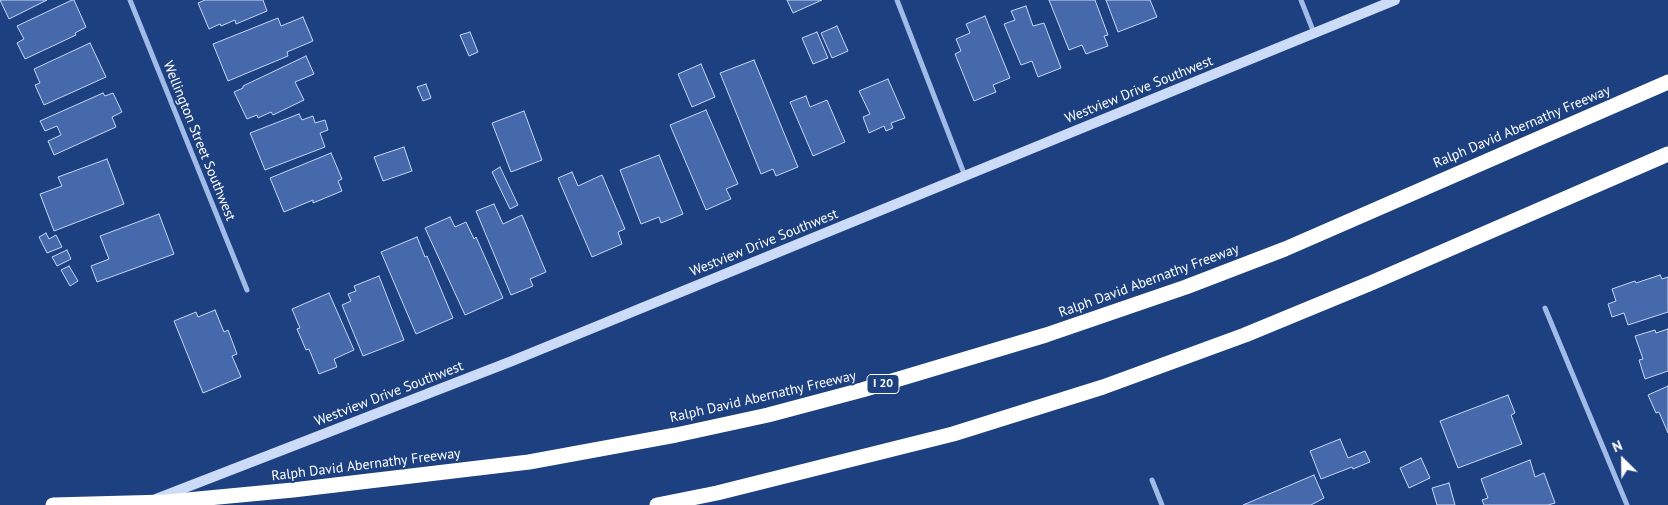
<!DOCTYPE html>
<html>
<head>
<meta charset="utf-8">
<style>
  body { margin:0 }
  #map { position:relative; width:1668px; height:505px; overflow:hidden; background:#1d4080; font-family:"PT Sans",sans-serif }
  canvas { display:block }
  .north { position:absolute; left:1598px; top:435px; width:50px; height:50px; -webkit-text-stroke:4px #1d4080; paint-order:stroke; rotate:337deg; font-size:14px; font-weight:700; line-height:20px; text-align:center; color:#fff }
  .north::after { content:''; display:block; margin:auto; width:18px; height:22px; background:#fff; clip-path:polygon(50% 0,100% 100%,50% 72%,0 100%) }
</style>
</head>
<body>
<div id="map">
<canvas width="1668" height="505"></canvas>
<div class="north">N</div>
</div>
<script>
const ctx = document.querySelector('canvas').getContext('2d');
ctx.lineJoin = 'round';
function paint(path, color) { ctx.fillStyle = color; ctx.fill(path, 'evenodd'); }
const toPath = rows => new Path2D(rows.map(r => 'M' + r).join(''));
function trace(path, color, width, dash) { ctx.strokeStyle = color; ctx.lineWidth = width; ctx.lineCap = dash ? 'butt' : 'round'; ctx.setLineDash(dash || []); ctx.stroke(path); }
function write(font, color, halo, rows, align = 'center') {
  ctx.font = font + ' "PT Sans",sans-serif'; ctx.lineWidth = 4; ctx.setLineDash([]); ctx.textBaseline = 'middle'; ctx.strokeStyle = halo; ctx.fillStyle = color; for (const [text, x, y, turn = 0] of rows) {
    ctx.save(); ctx.translate(x, y); ctx.rotate((+turn || 0) * Math.PI / 180); ctx.textAlign = isNaN(turn) ? turn : align; if (halo) ctx.strokeText(text, 0, 0); ctx.fillText(text, 0, 0); ctx.restore();
  }
}
const building = toPath([
  [0,0,47,0,9,19,0,0],
  [72,0,74,0,86,27,75,33,76,35,25,59,17,43,24,39,17,26,72,0],
  [205,0,263,0,267,11,236,24,235,20,221,26,220,24,209,29,198,3,205,0],
  [787,0,822,0,793,13,787,0],
  [1049,0,1095,0,1108,35,1104,36,1108,46,1086,54,1082,45,1069,50,1049,0],
  [1106,0,1150,0,1157,17,1118,32,1106,0],
  [1026,6,1033,26,1044,23,1061,68,1038,77,1032,61,1021,65,1004,24,1015,20,1011,11,1026,6],
  [985,16,1010,78,993,85,996,92,974,101,955,54,961,51,956,39,970,33,966,24,985,16],
  [303,17,313,41,287,52,288,56,228,81,213,44,278,18,281,26,303,17],
  [837,26,848,51,832,58,821,33,837,26],
  [470,32,478,52,469,56,460,35,470,32],
  [817,32,828,58,813,64,802,38,817,32],
  [90,43,106,77,44,105,35,85,40,83,34,69,90,43],
  [306,56,314,74,295,82,304,100,273,115,271,112,258,118,257,115,247,119,234,92,243,88,243,86,306,56],
  [754,60,798,167,776,176,773,169,761,174,720,73,754,60],
  [701,64,715,97,692,107,678,74,701,64],
  [888,79,905,118,891,123,893,128,886,131,884,126,869,133,863,117,870,114,859,91,888,79],
  [426,84,431,98,423,101,417,87,426,84],
  [103,93,105,96,113,93,122,112,112,117,116,127,54,155,48,141,61,135,57,126,45,131,40,121,103,93],
  [806,96,810,107,827,100,845,142,813,156,790,102,806,96],
  [706,110,738,184,726,189,731,199,706,210,670,125,706,110],
  [524,111,542,160,511,172,492,123,524,111],
  [299,114,302,120,313,116,315,123,325,120,328,130,320,133,325,147,265,170,250,133,299,114],
  [404,147,412,171,383,181,374,157,404,147],
  [331,153,342,179,338,181,342,191,313,203,313,200,284,212,270,178,331,153],
  [659,155,683,214,661,223,659,217,641,224,620,170,659,155],
  [107,159,124,204,54,231,40,194,62,186,58,177,107,159],
  [500,167,518,205,510,209,492,172,500,167],
  [572,172,578,186,602,175,625,229,618,232,622,244,592,257,558,178,572,172],
  [494,204,503,224,522,215,546,272,530,279,533,286,511,295,476,211,494,204],
  [159,214,174,254,97,282,91,266,109,259,100,236,159,214],
  [450,217,455,227,466,222,474,239,476,237,503,298,465,315,425,228,450,217],
  [46,233,49,239,56,235,62,247,47,253,39,237,46,233],
  [417,237,425,257,427,256,453,318,416,334,381,252,417,237],
  [67,250,71,259,57,266,52,257,67,250],
  [69,266,78,281,70,286,61,270,69,266],
  [1660,275,1662,279,1668,277,1668,312,1628,325,1624,313,1612,317,1608,304,1616,301,1612,289,1635,281,1636,283,1660,275],
  [379,276,404,340,363,356,342,305,351,301,348,294,356,291,354,286,379,276],
  [329,293,354,350,334,359,337,367,319,374,309,349,306,350,297,329,300,328,292,309,329,293],
  [215,310,224,332,228,330,237,354,232,356,241,377,203,393,174,321,196,312,198,317,215,310],
  [1668,329,1668,371,1645,379,1639,360,1643,359,1635,336,1655,330,1656,333,1668,329],
  [1668,386,1668,433,1659,412,1656,413,1648,395,1668,386],
  [1508,395,1515,413,1511,415,1522,444,1458,468,1440,421,1508,395],
  [1340,439,1348,458,1365,451,1370,462,1353,469,1352,467,1321,479,1310,451,1340,439],
  [1421,458,1430,478,1409,488,1400,468,1421,458],
  [1530,460,1535,477,1544,473,1555,503,1548,505,1484,505,1482,500,1488,498,1481,479,1530,460],
  [1314,475,1324,498,1311,505,1243,505,1314,475],
  [1449,483,1455,505,1437,505,1432,488,1449,483]
]);
const street = toPath([
  [130,0,247,290],
  [897,0,965,176],
  [1301,0,1314,33],
  [1545,308,1627,505],
  [1152,480,1162,505]
]);
const secondary = toPath([
  [156,499,512,361,1395,0]
]);
const highway = toPath([
  [53,505,166,502,293,490,529,462,676,435,768,415,862,390,1046,335,1186,287,1285,249,1668,82],
  [657,505,717,493,953,434,1103,387,1245,335,1371,283,1668,154]
]);
const shields = [
  [883,384,32]
];
const shieldNames = [
  ["I 20",883,384]
];
const streetNames = [
  ["Westview Drive Southwest",1139,90,-22],
  ["Ralph David Abernathy Freeway",1522,127,-23],
  ["Wellington Street Southwest",199,141,68],
  ["Westview Drive Southwest",764,243,-22],
  ["Ralph David Abernathy Freeway",1149,281,-20],
  ["Westview Drive Southwest",389,394,-21],
  ["Ralph David Abernathy Freeway",763,397,-13],
  ["Ralph David Abernathy Freeway",366,465,-7]
];
paint(building, '#4569aa');
trace(building, '#c5d7f7', 1);
trace(street, '#a1bbe9', 5);
trace(secondary, '#ccdbf7', 10);
trace(highway, '#fff', 15);
for (const [x, y, w] of shields) { const box = new Path2D(); box.roundRect(x - w / 2, y - 9.5, w, 19, 4); ctx.fillStyle = '#1d4080'; ctx.fill(box); trace(box, '#fff', 1); }
write('bold 12px', '#fff', null, shieldNames);
write('14px', '#fff', '#1d4080', streetNames);
</script>
</body>
</html>
